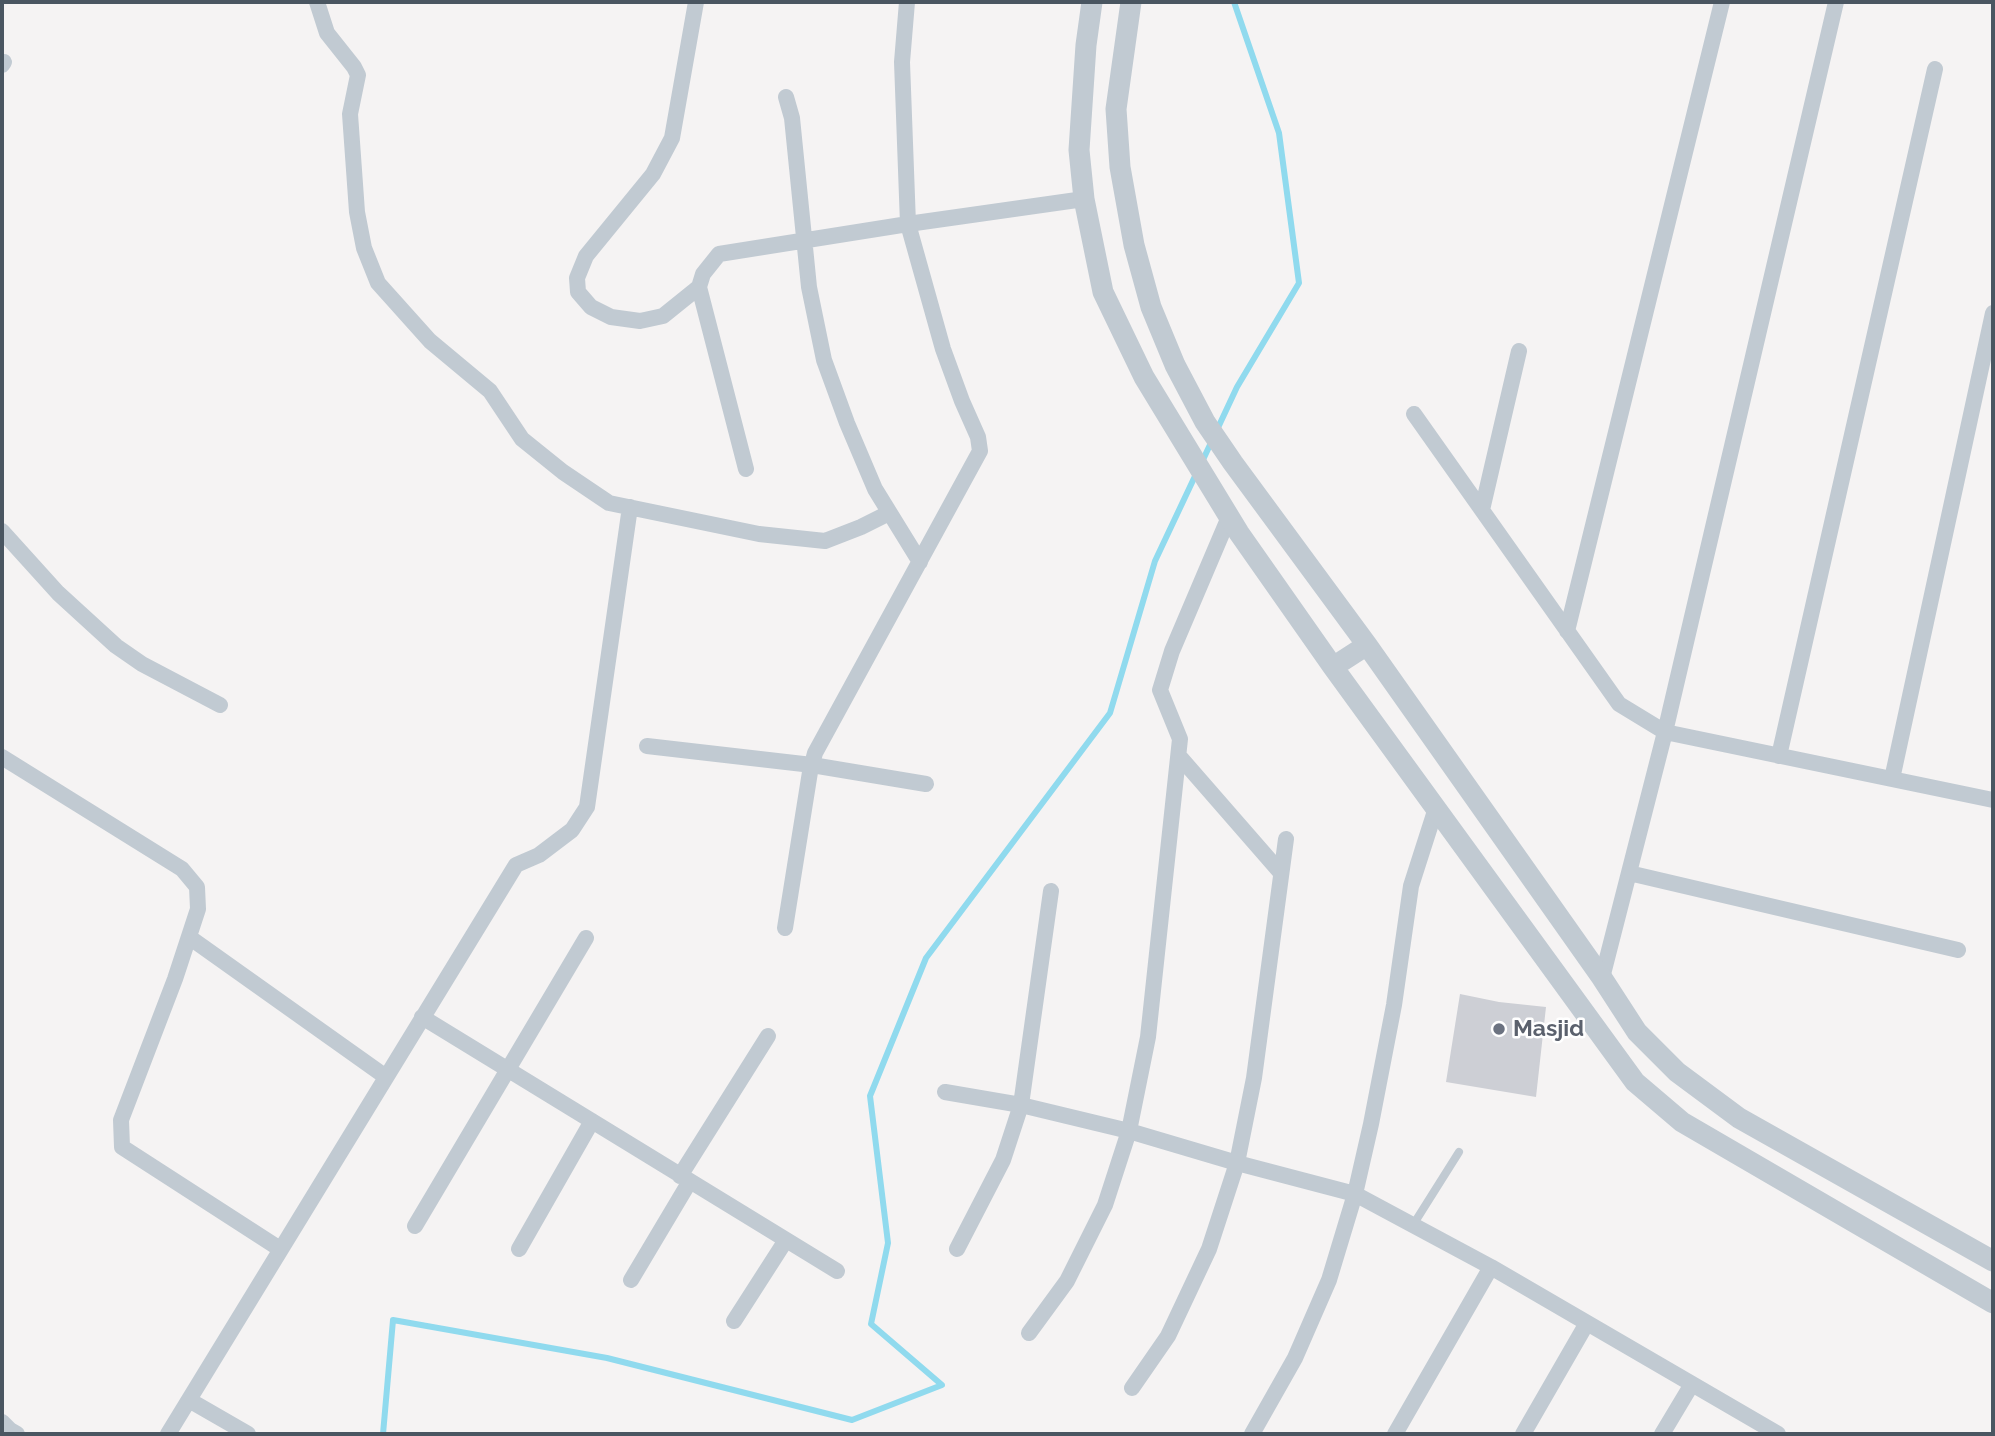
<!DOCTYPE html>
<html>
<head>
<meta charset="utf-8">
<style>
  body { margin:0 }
  #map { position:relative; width:1995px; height:1436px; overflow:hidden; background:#f5f3f3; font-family:Raleway,sans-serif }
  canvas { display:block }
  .frame { position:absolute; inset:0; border:4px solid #4a5661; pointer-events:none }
</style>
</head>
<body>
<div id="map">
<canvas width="1995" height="1436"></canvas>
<div class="frame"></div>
</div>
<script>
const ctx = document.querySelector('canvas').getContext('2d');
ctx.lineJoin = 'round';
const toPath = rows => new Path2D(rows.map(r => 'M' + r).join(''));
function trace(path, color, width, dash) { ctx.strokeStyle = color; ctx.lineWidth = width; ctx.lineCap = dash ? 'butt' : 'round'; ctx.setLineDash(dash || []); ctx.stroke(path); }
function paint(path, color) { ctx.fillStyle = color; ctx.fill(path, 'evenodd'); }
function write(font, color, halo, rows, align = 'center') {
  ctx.font = font + ' Raleway,sans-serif'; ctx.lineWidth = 5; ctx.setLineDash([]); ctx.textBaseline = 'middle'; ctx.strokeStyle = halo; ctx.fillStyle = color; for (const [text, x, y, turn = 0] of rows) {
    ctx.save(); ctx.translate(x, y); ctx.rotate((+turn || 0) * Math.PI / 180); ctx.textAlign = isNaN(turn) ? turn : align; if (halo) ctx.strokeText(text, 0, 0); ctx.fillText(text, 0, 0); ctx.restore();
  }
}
const stream = toPath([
  [1201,464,1237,387,1299,283,1279,133,1234,2],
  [383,1434,393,1320,607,1358,852,1420,942,1385,871,1324,888,1243,870,1096,926,958,1110,713,1155,561,1196,474]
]);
const building = toPath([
  [1460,994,1499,1002,1546,1007,1536,1097,1446,1082]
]);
const service = toPath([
  [1413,1225,1459,1152]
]);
const minor = toPath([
  [317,2,327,33,354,67,358,75,350,114,357,212,364,248,378,283,430,341,490,391,522,439,563,472,609,503,759,534,825,541,861,527,889,513],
  [696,2,672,138,653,174,586,256,577,278,578,292,591,307,611,317,640,321,663,316,699,287],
  [2,65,4,62],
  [786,97,792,118,809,287,824,360,847,423,875,489,920,562],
  [1414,414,1619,704,1665,732,1836,2],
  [746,469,699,287,703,274,719,254,908,224,1084,199],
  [1482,510,1519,351],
  [2,531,58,593,116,646,142,664,220,705],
  [1567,631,1722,2],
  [647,746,812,765,926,784],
  [1179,756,1281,873],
  [1779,756,1935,69],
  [2,757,182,869,197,887,198,909,175,979,121,1120,122,1147,280,1249],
  [1892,779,1993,313],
  [1629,873,1958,950],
  [785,928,810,772,815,753,980,451,978,437,962,401,943,349,908,224,902,62,907,2],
  [189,937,386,1077],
  [1602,978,1665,732,1993,800],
  [422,1017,837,1271],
  [945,1092,1021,1105,1129,1131,1237,1163,1355,1194,1491,1267,1778,1434],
  [680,1176,768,1036],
  [415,1226,586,938],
  [519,1249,592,1121],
  [957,1249,1003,1160,1021,1105,1051,891],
  [631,1280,690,1181],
  [734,1321,786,1240],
  [1029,1333,1067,1281,1105,1205,1129,1131,1148,1037,1180,739,1160,690,1172,651,1229,517],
  [1132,1388,1168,1336,1209,1249,1237,1163,1254,1078,1286,839],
  [189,1400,248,1434],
  [2,1422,10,1430,17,1434],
  [168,1434,516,865,539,855,572,830,587,807,630,507],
  [1252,1434,1295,1358,1329,1280,1355,1194,1371,1124,1394,1005,1411,886,1436,808],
  [1395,1434,1491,1267],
  [1523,1434,1587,1323],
  [1662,1434,1692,1384]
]);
const tertiary = toPath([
  [1092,2,1086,45,1079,150,1084,199,1103,292,1144,377,1239,533,1333,667,1635,1082,1682,1122,1993,1303],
  [1131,2,1116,109,1120,167,1134,245,1151,307,1175,365,1205,422,1233,463,1367,645,1602,978,1637,1032,1677,1072,1739,1118,1993,1261],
  [1333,667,1367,645]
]);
const markers = [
  [1499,1029,7,"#6b7280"]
];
const worshipNames = [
  ["Masjid",1513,1029]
];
trace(stream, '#90daee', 6);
paint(building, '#cdcfd5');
trace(service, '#c1cad2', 8);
trace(minor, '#c1cad2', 16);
trace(tertiary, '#c1cad2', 21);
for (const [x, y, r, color] of markers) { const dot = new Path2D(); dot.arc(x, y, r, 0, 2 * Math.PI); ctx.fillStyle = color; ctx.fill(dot); trace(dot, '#fff', 2.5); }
write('bold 23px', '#5b616d', '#fff', worshipNames, 'left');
</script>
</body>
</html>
